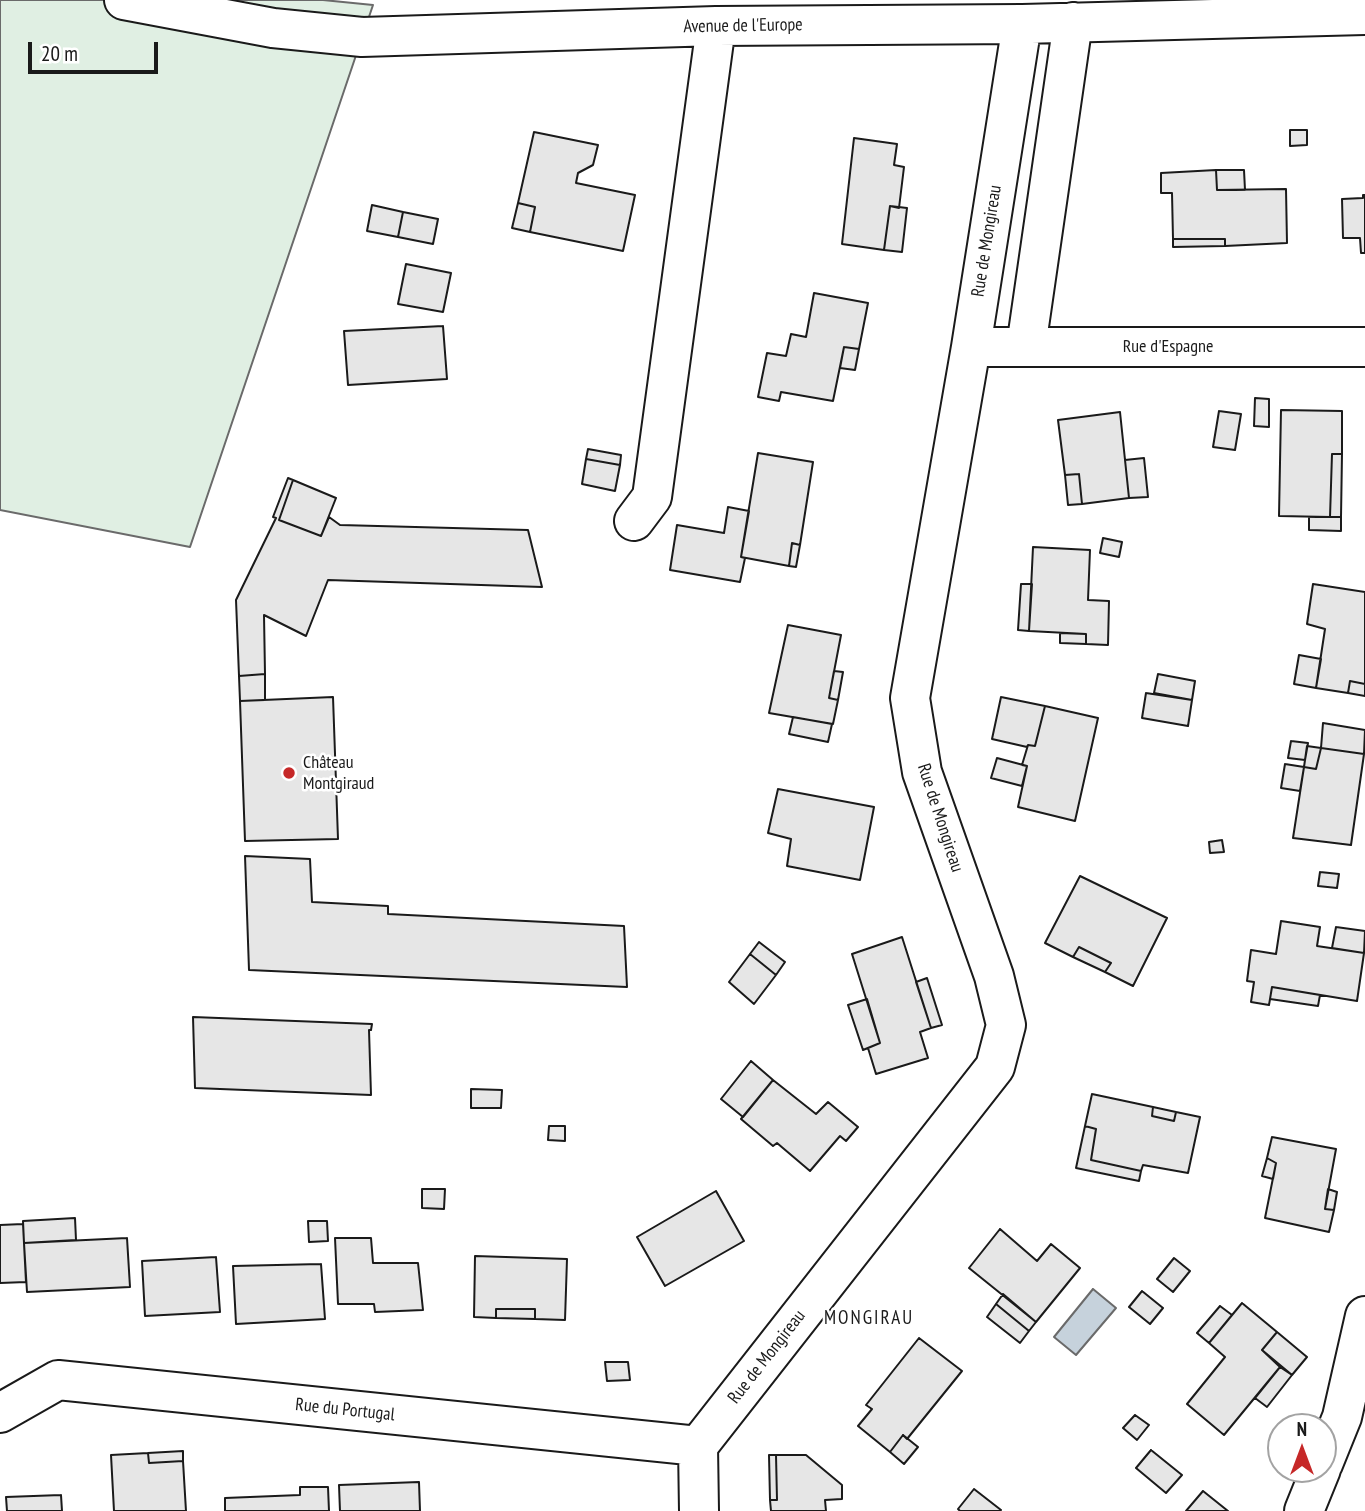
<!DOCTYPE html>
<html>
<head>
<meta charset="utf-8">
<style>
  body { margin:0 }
  #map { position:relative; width:1365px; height:1511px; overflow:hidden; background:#fff; font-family:"PT Sans Narrow",sans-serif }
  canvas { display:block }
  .north { position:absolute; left:1267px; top:1413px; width:70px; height:70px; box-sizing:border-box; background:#fff; border:2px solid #a3a3a3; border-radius:50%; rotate:0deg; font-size:19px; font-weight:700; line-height:28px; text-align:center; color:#1a1a1a }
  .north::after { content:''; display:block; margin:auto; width:24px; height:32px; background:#c62828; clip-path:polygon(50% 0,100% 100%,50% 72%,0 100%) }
  .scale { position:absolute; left:28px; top:42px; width:130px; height:32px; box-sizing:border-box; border:4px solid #1a1a1a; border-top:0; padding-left:9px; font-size:21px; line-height:24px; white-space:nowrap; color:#1a1a1a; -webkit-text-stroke:5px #fff; paint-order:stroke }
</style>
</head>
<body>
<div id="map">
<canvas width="1365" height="1511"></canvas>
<div class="north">N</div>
<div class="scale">20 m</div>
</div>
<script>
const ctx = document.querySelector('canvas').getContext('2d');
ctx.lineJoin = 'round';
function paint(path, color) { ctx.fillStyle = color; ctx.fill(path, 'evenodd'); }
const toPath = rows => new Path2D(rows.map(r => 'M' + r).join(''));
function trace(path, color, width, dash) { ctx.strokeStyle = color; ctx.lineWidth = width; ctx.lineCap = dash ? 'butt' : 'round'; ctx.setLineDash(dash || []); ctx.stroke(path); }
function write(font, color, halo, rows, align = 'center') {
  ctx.font = font + ' "PT Sans Narrow",sans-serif'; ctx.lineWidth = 5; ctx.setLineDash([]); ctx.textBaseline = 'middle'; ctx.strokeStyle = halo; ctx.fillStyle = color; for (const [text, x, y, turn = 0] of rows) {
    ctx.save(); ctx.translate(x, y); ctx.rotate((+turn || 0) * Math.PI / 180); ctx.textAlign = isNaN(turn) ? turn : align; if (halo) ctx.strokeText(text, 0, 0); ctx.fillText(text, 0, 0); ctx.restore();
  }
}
const green = toPath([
  [0,0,323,0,373,5,190,547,0,510,0,0]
]);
const water = toPath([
  [1093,1289,1116,1308,1076,1355,1054,1337,1093,1289]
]);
const building = toPath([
  [1290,130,1307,130,1307,145,1290,146,1290,130],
  [534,132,598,145,593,165,578,173,576,183,635,195,623,251,530,232,535,207,518,203,534,132],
  [854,138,897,144,894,165,904,167,899,208,890,206,884,250,842,244,854,138],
  [1216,170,1217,190,1286,189,1287,243,1225,246,1225,239,1173,239,1172,193,1161,193,1161,173,1216,170],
  [1216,170,1244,170,1245,190,1217,190,1216,170],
  [1363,195,1365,195,1365,253,1361,253,1360,238,1343,238,1342,199,1363,198,1363,195],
  [518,203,535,207,530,232,512,228,518,203],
  [372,205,403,212,398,237,367,231,372,205],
  [890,206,907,208,902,252,884,250,890,206],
  [403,212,438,219,433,244,398,237,403,212],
  [1173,239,1225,239,1225,246,1173,247,1173,239],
  [406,264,451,273,443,312,398,304,406,264],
  [814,293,868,303,859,349,844,347,833,401,781,392,779,401,758,397,767,353,786,356,791,334,806,337,814,293],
  [443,326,447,379,348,385,344,331,443,326],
  [844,347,859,349,855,370,840,368,844,347],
  [1255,398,1269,399,1269,427,1254,426,1255,398],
  [1281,410,1342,411,1342,454,1332,454,1330,517,1279,516,1281,410],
  [1219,411,1241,414,1235,450,1213,447,1219,411],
  [1120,412,1129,498,1082,504,1079,474,1065,475,1058,420,1120,412],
  [588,449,621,455,620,465,586,459,588,449],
  [758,453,813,462,800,545,792,543,789,566,741,557,758,453],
  [1332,454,1342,454,1341,517,1330,517,1332,454],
  [1144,458,1148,497,1129,498,1125,460,1144,458],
  [586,459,620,465,615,491,582,484,586,459],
  [1079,474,1082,504,1068,505,1065,475,1079,474],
  [288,478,293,480,279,520,321,536,329,517,340,525,528,530,542,587,328,580,306,636,264,615,265,674,239,676,236,600,276,518,273,517,288,478],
  [293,480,336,498,321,536,279,520,293,480],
  [728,507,749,511,741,557,745,558,740,582,670,570,677,525,724,533,728,507],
  [1309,517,1341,517,1341,531,1309,530,1309,517],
  [1103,538,1122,542,1119,557,1100,553,1103,538],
  [792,543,800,545,796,567,789,566,792,543],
  [1033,547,1090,550,1088,600,1109,601,1108,645,1086,644,1086,634,1029,631,1033,547],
  [1021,584,1032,584,1029,631,1018,630,1021,584],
  [1313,584,1365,592,1365,684,1350,681,1348,693,1316,688,1325,629,1307,624,1313,584],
  [788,625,841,635,829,698,838,700,833,724,769,713,788,625],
  [1060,633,1086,634,1086,644,1060,643,1060,633],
  [1299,655,1321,659,1316,688,1294,684,1299,655],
  [834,671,843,672,838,700,829,698,834,671],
  [265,674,265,700,240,701,239,676,265,674],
  [1158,674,1195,681,1192,700,1154,693,1158,674],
  [1350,681,1365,684,1365,696,1348,693,1350,681],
  [1146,693,1192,700,1188,726,1142,718,1146,693],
  [333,697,338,839,245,841,240,701,333,697],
  [1001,697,1045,706,1035,746,1028,745,1027,747,992,739,1001,697],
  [1045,706,1098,718,1075,821,1018,807,1027,766,1022,765,1028,745,1035,746,1045,706],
  [793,717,832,724,828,742,789,734,793,717],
  [1323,723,1365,730,1364,754,1321,748,1323,723],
  [1291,741,1308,743,1305,760,1288,758,1291,741],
  [1307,746,1321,748,1316,769,1304,767,1307,746],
  [1321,748,1364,754,1351,845,1293,838,1304,767,1316,769,1321,748],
  [997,758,1027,766,1022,786,991,778,997,758],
  [1285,764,1304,767,1300,791,1281,788,1285,764],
  [778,789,874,807,860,880,787,866,791,839,768,833,778,789],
  [1222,840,1224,852,1210,853,1209,842,1222,840],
  [245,856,310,859,312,902,388,906,388,914,624,926,627,987,249,970,245,856],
  [1320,872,1339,874,1337,888,1318,886,1320,872],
  [1080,876,1167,918,1133,986,1105,972,1111,963,1079,947,1073,957,1045,943,1080,876],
  [1281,921,1320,927,1317,946,1364,953,1357,1001,1272,987,1269,1005,1251,1002,1254,982,1247,981,1251,950,1276,954,1281,921],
  [1336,927,1365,931,1364,953,1332,948,1336,927],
  [902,937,931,1028,920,1032,928,1058,876,1074,868,1048,880,1043,852,954,902,937],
  [759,942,785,962,776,975,750,954,759,942],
  [1079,947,1111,963,1105,972,1073,957,1079,947],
  [750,954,776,975,754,1004,729,982,750,954],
  [927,978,942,1025,931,1028,916,982,927,978],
  [1272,987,1320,995,1318,1006,1270,999,1272,987],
  [867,999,880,1043,863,1050,848,1005,867,999],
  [193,1017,372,1024,371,1030,369,1030,371,1095,195,1088,193,1017],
  [751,1061,773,1080,743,1117,721,1099,751,1061],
  [773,1080,816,1114,828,1102,858,1127,846,1141,840,1136,810,1171,777,1143,773,1146,741,1119,773,1080],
  [471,1089,502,1090,501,1108,471,1108,471,1089],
  [1092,1094,1153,1107,1152,1116,1174,1121,1176,1112,1200,1117,1188,1173,1143,1165,1141,1171,1091,1160,1096,1129,1085,1126,1092,1094],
  [1153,1107,1176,1112,1174,1121,1152,1116,1153,1107],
  [549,1126,565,1126,565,1141,548,1140,549,1126],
  [1085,1126,1096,1129,1091,1160,1141,1171,1139,1181,1076,1168,1085,1126],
  [1272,1137,1336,1149,1325,1209,1334,1210,1329,1232,1265,1218,1276,1163,1267,1158,1272,1137],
  [1267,1158,1276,1163,1273,1179,1262,1176,1267,1158],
  [422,1189,445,1189,444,1209,422,1208,422,1189],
  [1328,1189,1337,1192,1334,1210,1325,1209,1328,1189],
  [716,1191,744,1241,665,1286,637,1237,716,1191],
  [75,1218,76,1240,24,1243,23,1221,75,1218],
  [308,1221,327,1221,328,1241,309,1242,308,1221],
  [23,1224,26,1282,0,1283,0,1225,23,1224],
  [1000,1229,1037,1261,1051,1244,1080,1268,1036,1322,969,1268,1000,1229],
  [127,1238,130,1287,27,1292,24,1243,127,1238],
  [335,1238,371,1238,373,1263,418,1263,423,1310,375,1312,374,1304,338,1304,335,1238],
  [475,1256,567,1259,565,1320,535,1319,535,1309,496,1309,496,1318,474,1317,475,1256],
  [216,1257,220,1312,145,1316,142,1261,216,1257],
  [1174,1258,1190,1271,1173,1292,1157,1279,1174,1258],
  [321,1264,325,1319,236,1324,233,1266,321,1264],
  [1142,1291,1163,1308,1150,1324,1129,1307,1142,1291],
  [1003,1294,1036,1322,1029,1331,996,1304,1003,1294],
  [1242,1303,1277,1332,1262,1350,1280,1367,1224,1435,1187,1404,1225,1357,1209,1343,1242,1303],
  [996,1304,1029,1331,1020,1343,987,1317,996,1304],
  [1220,1306,1232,1315,1209,1343,1197,1333,1220,1306],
  [496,1309,535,1309,535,1319,496,1318,496,1309],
  [1277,1332,1307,1357,1292,1375,1262,1350,1277,1332],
  [919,1338,962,1371,907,1439,903,1435,890,1452,858,1426,872,1409,866,1405,919,1338],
  [605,1362,628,1362,630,1380,607,1381,605,1362],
  [1280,1367,1292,1375,1267,1407,1255,1398,1280,1367],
  [1135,1415,1149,1425,1137,1440,1123,1428,1135,1415],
  [903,1435,918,1447,904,1464,890,1452,903,1435],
  [1151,1450,1182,1475,1166,1493,1136,1468,1151,1450],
  [183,1451,183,1461,149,1463,148,1453,183,1451],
  [148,1453,149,1463,183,1461,186,1511,114,1511,111,1455,148,1453],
  [769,1455,776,1455,777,1500,770,1500,769,1455],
  [776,1455,806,1455,842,1485,842,1499,825,1500,826,1511,771,1511,770,1500,777,1500,776,1455],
  [419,1482,420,1511,340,1511,339,1485,419,1482],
  [300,1487,328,1487,329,1511,225,1511,225,1498,300,1495,300,1487],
  [974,1489,1001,1510,1000,1511,960,1511,958,1509,974,1489],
  [1203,1491,1228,1511,1186,1511,1203,1491],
  [61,1495,62,1511,7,1511,6,1497,61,1495]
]);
const minor = toPath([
  [124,0,273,28,362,37,716,26,1022,24,1365,15],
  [971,347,1365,347],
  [1026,347,1073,22],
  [634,521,652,497,716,26],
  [0,1413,58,1380,698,1446],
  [1323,1464,1342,1417,1365,1316],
  [699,1511,698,1446,995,1067,1006,1025,994,976,922,772,910,698,971,347,1022,24],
  [1304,1511,1321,1469]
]);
const markers = [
  [289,773,7,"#c62828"]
];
const streetNames = [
  ["Avenue de l'Europe",743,26,-1],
  ["Rue de Mongireau",987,241,-81],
  ["Rue d'Espagne",1168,347],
  ["Rue de Mongireau",940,818,72],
  ["Rue de Mongireau",767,1357,-52],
  ["Rue du Portugal",345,1410,6]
];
const poiNames = [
  ["Château",303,763],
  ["Montgiraud",303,784]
];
const neighbourhoodNames = [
  ["MONGIRAU",869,1319]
];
paint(green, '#e0efe3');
trace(green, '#6a6a6a', 2);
paint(water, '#c6d2dc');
trace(water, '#6a6a6a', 2);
paint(building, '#e6e6e6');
trace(building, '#1a1a1a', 2);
trace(minor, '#1a1a1a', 42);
trace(minor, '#fff', 38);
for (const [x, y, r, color] of markers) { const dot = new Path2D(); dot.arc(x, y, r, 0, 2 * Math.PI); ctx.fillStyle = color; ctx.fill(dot); trace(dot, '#fff', 2.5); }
write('18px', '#1a1a1a', '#fff', streetNames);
write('18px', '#1a1a1a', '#fff', poiNames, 'left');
ctx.letterSpacing = '2px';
write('19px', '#1a1a1a', '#fff', neighbourhoodNames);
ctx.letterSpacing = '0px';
</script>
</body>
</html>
